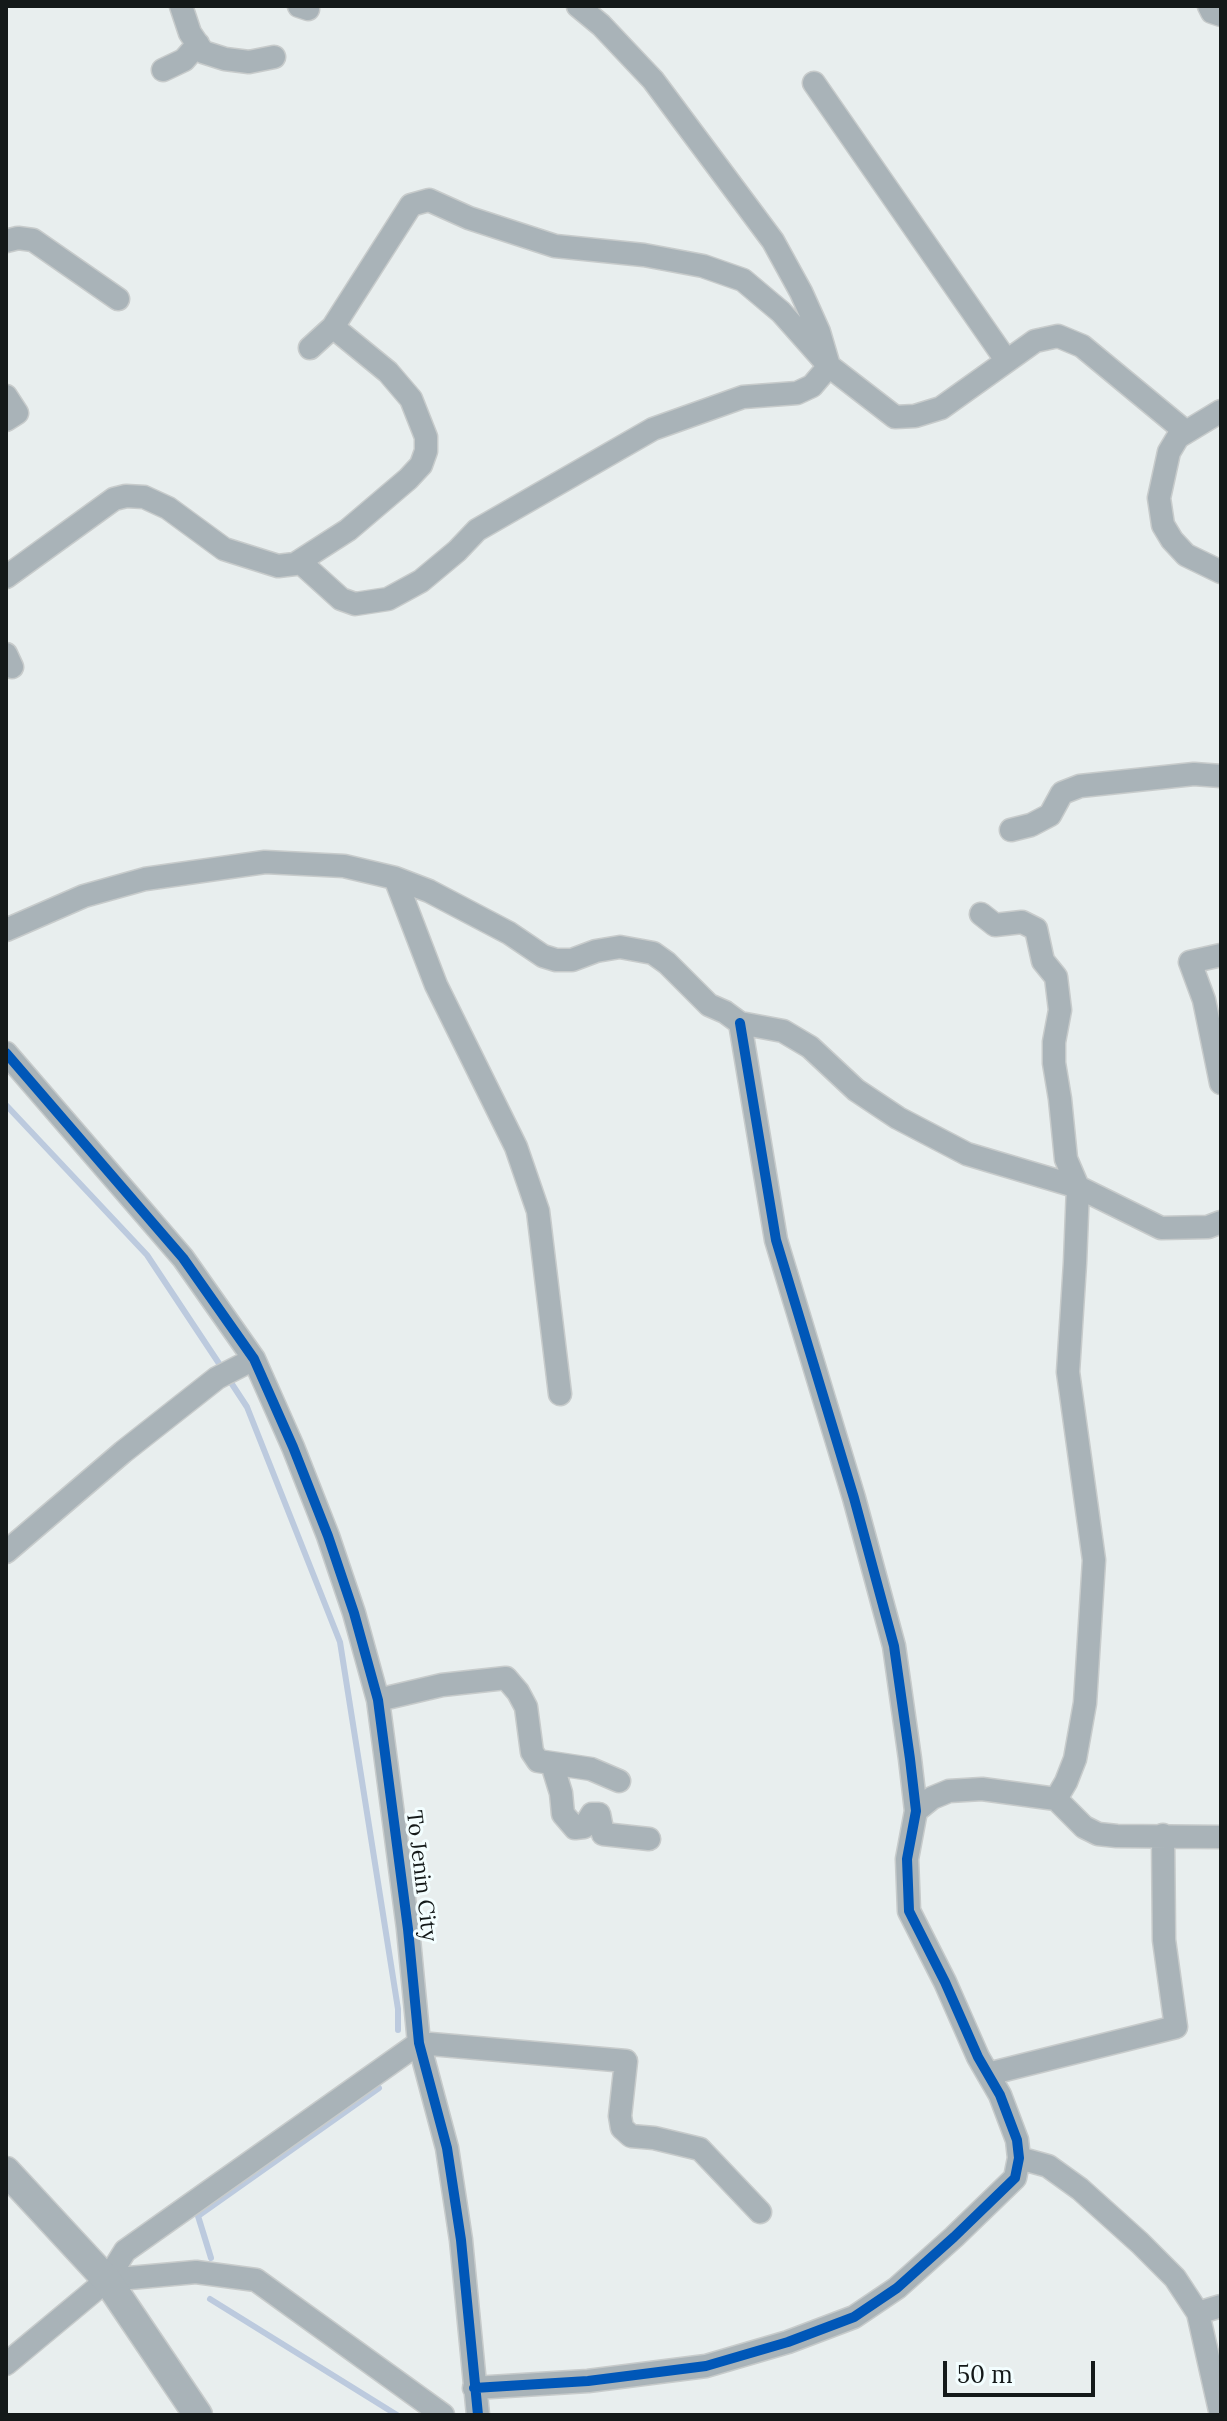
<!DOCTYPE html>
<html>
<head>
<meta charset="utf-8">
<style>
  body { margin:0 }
  #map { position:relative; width:1227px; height:2421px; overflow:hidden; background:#e8eeee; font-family:Lora,serif }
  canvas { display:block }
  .frame { position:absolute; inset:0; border:8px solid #141919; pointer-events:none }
  .scale { position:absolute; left:943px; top:2361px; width:152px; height:36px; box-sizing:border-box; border:4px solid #141919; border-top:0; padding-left:10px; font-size:24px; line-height:28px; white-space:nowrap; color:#141919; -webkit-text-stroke:6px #f3feff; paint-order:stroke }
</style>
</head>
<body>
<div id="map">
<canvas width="1227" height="2421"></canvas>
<div class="frame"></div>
<div class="scale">50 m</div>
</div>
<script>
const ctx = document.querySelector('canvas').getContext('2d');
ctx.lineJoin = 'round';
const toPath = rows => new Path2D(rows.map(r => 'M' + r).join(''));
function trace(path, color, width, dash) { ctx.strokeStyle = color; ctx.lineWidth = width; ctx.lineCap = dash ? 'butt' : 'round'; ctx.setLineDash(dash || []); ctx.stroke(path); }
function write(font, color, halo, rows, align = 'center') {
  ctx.font = font + ' Lora,serif'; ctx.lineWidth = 6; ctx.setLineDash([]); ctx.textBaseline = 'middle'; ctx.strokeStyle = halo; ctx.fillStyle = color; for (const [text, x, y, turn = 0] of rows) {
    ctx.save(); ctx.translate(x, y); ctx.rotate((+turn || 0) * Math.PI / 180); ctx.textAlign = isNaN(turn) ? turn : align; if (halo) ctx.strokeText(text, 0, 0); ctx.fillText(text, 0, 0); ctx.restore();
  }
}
const stream = toPath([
  [6,1105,147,1255,222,1368],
  [228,1378,247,1407,340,1642,398,2009,398,2030],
  [211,2258,198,2216,379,2088],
  [210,2299,397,2415]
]);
const minor = toPath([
  [181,6,190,33,203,52,225,59,249,62,274,57],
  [299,6,308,9],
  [1209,6,1212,12,1221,15],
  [163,70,184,60,198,44],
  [814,83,1006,360],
  [6,241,18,238,33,240,118,299],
  [310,348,333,327,411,205,429,200,469,218,555,246,644,255,703,266,743,280,781,312,829,366,895,417,915,416,941,408,1035,341,1058,336,1082,346,1186,432],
  [6,396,17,413,6,420],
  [1221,411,1178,437,1169,452,1159,498,1163,525,1172,540,1186,555,1221,572],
  [300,562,341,599,355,604,388,599,421,581,457,551,477,530,653,429,743,397,797,393,812,386,829,366,819,332,801,292,773,241,653,80,601,25,578,6],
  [6,577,114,499,126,496,144,497,168,508,224,549,278,566,295,564,348,530,408,479,421,465,426,451,426,437,411,399,388,372,333,327],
  [6,654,12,667],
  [1011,830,1031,825,1050,815,1062,793,1080,786,1194,774,1221,776],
  [395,878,436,985,516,1147,538,1211,560,1394],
  [981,914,995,925,1022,922,1036,929,1043,961,1056,977,1060,1010,1054,1042,1054,1063,1060,1099,1066,1159,1078,1187,1075,1263,1068,1372,1094,1560,1085,1703,1075,1759,1066,1782,1056,1799],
  [6,930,84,896,145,879,265,862,344,866,395,878,429,891,509,933,543,956,556,960,572,960,596,951,620,947,653,953,667,963,709,1005,725,1012,740,1023,783,1031,810,1047,856,1090,898,1118,967,1154,1078,1187,1161,1228,1208,1227,1221,1222],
  [1221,955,1190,962,1204,1000,1221,1083],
  [6,1053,183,1258,254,1359,293,1447,328,1536,354,1613,378,1700,408,1929,419,2043,447,2148,461,2240,478,2415],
  [6,1552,123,1452,217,1378,254,1359],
  [378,1700,442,1685,506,1678,518,1692,526,1707,532,1752,538,1761,591,1769,619,1781],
  [552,1764,561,1793,563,1814,575,1828,584,1827,592,1814,599,1814,603,1834,649,1839],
  [916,1811,932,1798,949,1791,982,1789,1056,1799,1084,1827,1098,1834,1117,1836,1221,1837],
  [988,2074,1176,2027,1164,1940,1163,1835],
  [1019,2158,1048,2166,1080,2189,1140,2243,1175,2278,1198,2313,1221,2415],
  [107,2280,125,2251,419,2043,626,2061,620,2116,622,2128,631,2136,654,2138,700,2149,760,2212],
  [1198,2313,1221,2306],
  [6,2364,107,2280,196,2272,256,2280,443,2415],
  [474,2388,588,2381,706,2366,788,2342,854,2317,897,2288,954,2237,1015,2178,1019,2158,1017,2140,1000,2095,978,2057,945,1982,909,1911,907,1859,916,1811,910,1759,894,1646,854,1498,776,1240,740,1023]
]);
const tertiary = toPath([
  [6,2171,107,2280,198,2415]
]);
const cycleway = toPath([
  [6,1053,183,1258,254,1359,293,1447,328,1536,354,1613,378,1700,408,1929,419,2043,447,2148,461,2240,478,2415],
  [474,2388,588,2381,706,2366,788,2342,854,2317,897,2288,954,2237,1015,2178,1019,2158,1017,2140,1000,2095,978,2057,945,1982,909,1911,907,1859,916,1811,910,1759,894,1646,854,1498,776,1240,740,1023]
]);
const streetNames = [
  ["To Jenin City",421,1876,83]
];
trace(stream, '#bccade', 6);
trace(minor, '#c7cbcb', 25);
trace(tertiary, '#c7cbcb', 31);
trace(minor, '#a9b3b8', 22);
trace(tertiary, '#a9b3b8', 28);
trace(cycleway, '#0057b8', 10);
write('22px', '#141919', '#f3feff', streetNames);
</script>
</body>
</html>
